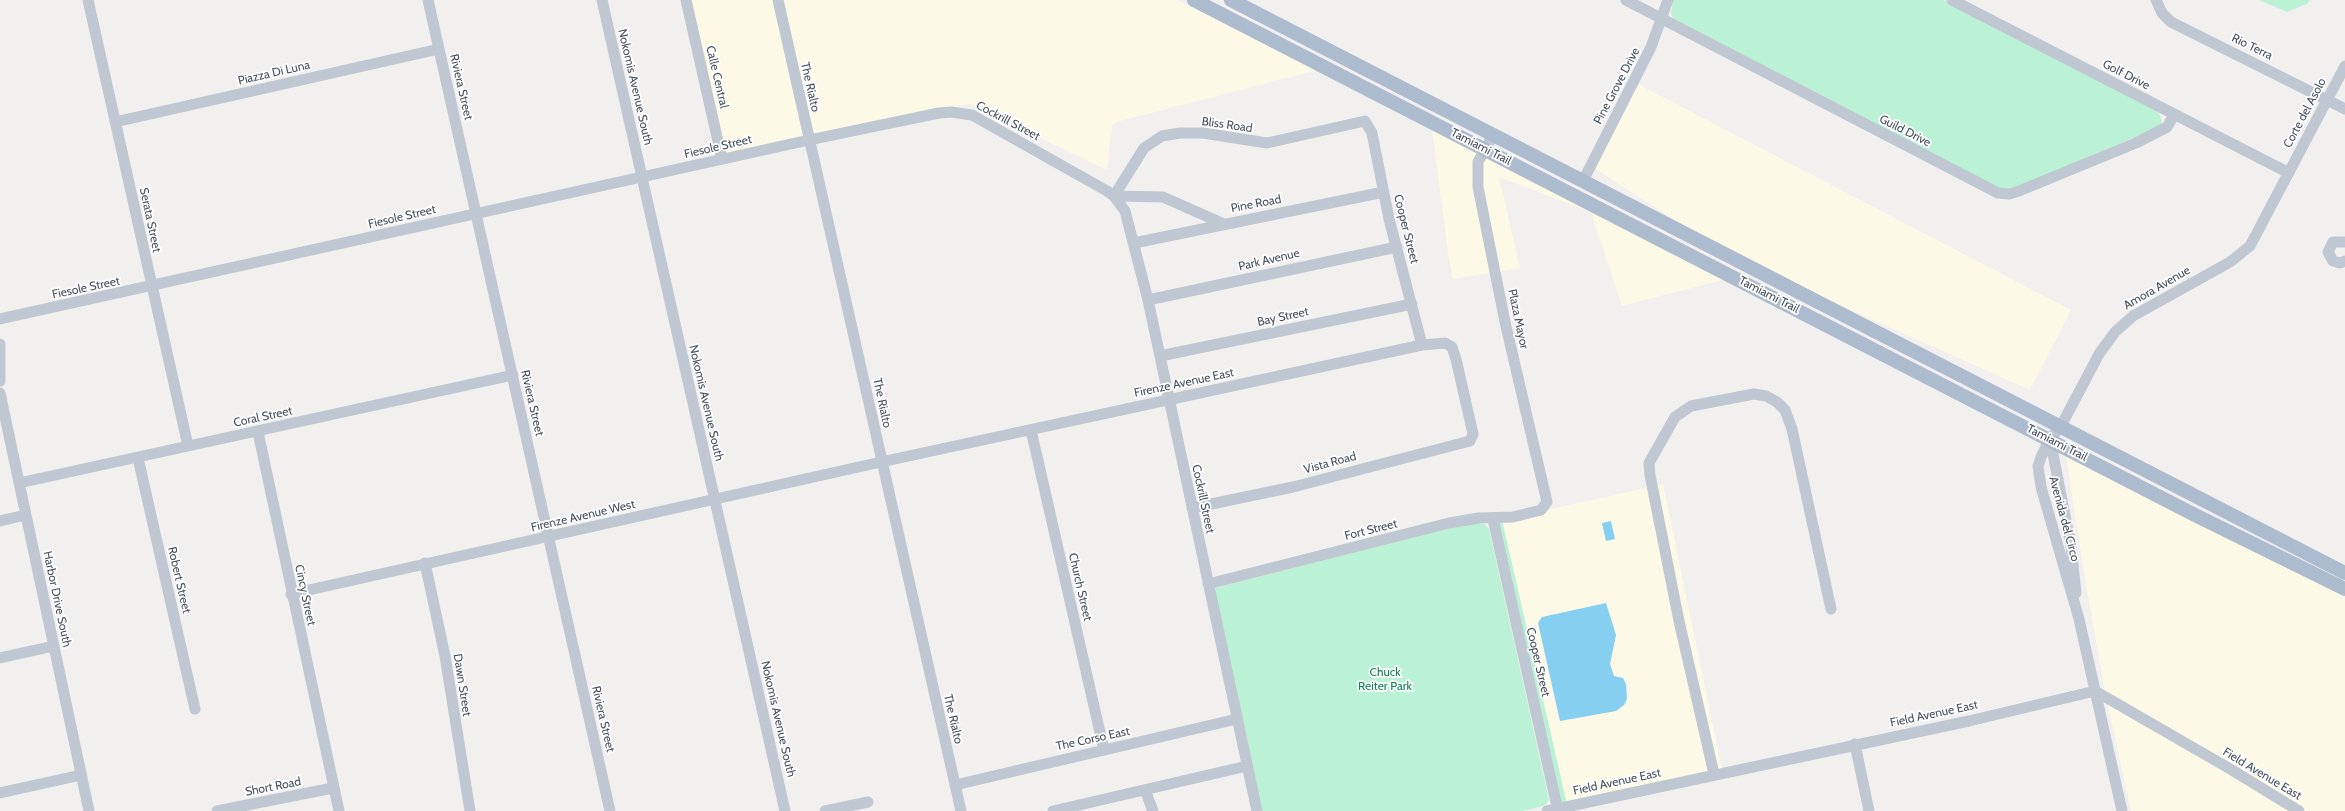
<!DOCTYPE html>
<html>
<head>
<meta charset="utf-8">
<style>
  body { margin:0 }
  canvas { display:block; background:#f2efef }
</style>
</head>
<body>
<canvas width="2345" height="811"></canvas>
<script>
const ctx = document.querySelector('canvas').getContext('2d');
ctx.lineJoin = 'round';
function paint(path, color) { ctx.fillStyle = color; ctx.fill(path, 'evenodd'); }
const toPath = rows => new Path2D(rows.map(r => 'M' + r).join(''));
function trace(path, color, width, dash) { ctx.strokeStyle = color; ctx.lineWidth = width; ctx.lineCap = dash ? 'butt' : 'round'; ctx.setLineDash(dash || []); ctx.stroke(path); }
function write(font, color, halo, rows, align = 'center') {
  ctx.font = font + ' Cabin,sans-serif'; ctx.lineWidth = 3.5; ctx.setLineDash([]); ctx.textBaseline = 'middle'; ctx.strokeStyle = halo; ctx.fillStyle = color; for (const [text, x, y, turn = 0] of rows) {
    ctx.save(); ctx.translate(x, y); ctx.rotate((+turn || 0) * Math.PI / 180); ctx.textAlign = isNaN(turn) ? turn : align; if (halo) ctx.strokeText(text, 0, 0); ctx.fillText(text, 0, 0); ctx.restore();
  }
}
const commercial = toPath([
  [688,0,1177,0,1318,70,1116,122,1112,126,1107,170,969,104,834,134,724,163],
  [1636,83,2071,310,2030,390,1820,296,1681,224,1594,168],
  [1432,129,1726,279,1622,306,1591,212,1499,177,1520,268,1453,279,1449,260],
  [2066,454,2345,596,2345,811,2131,811,2105,692,2083,567],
  [1663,484,1723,775,1568,809,1502,520],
  [1542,617,1615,645,1611,653,1610,664,1614,676,1626,684,1627,699,1624,705]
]);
const green = toPath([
  [1673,0,1943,0,2158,111,2162,122,2160,127,2152,130,2022,185,2004,189,1996,187,1673,18,1671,13],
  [2259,0,2310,0,2307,4,2287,12],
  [1502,520,1568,809,1553,803,1493,528],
  [1477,523,1484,524,1489,529,1549,800,1544,806,1522,811,1260,811,1214,591,1216,588,1464,524]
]);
const water = toPath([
  [1611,521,1615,539,1606,541,1602,523],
  [1606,603,1616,635,1610,664,1614,676,1623,678,1626,684,1627,699,1624,705,1616,711,1560,721,1538,623,1542,617]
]);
const minor = toPath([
  [88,0,188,446],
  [428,0,610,811],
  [602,0,785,811],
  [686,0,722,159],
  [778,0,961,811],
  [1626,0,1998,193,2009,194,2019,191,2136,143,2167,127,2174,115],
  [1952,0,2289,173],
  [2156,0,2162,13,2171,22,2345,109],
  [115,122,439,49],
  [1583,181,1651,47,1668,0],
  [1114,196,1144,148,1162,136,1180,133,1203,133,1267,143,1365,121,1372,133,1389,219,1422,345],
  [1114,196,1163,197,1224,224],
  [2345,242,2333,242,2328,252,2333,261,2340,263,2345,261],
  [1134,243,1384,192],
  [1148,300,1397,247],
  [0,319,809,140,939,113,951,112,972,115,1107,191,1114,196,1125,211,1148,300,1257,811],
  [0,344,0,381],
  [1160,356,1412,304],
  [0,393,89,811],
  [1031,430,1104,750],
  [258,432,339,811],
  [2050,439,2071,546,2076,593],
  [138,458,195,709],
  [19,483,513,375],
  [1493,519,1558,811],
  [0,521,26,515],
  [425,563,445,656,470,811],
  [1208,584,1449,523,1479,518,1513,517,1541,510,1547,502,1505,322,1478,187,1478,162,1493,135],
  [291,594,881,462,1422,345,1445,343,1452,347,1456,359,1473,434,1470,441,1293,487,1192,508],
  [0,658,54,646],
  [1855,744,1869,811],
  [1714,774,1679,621,1650,475,1649,463,1675,417,1691,406,1754,394,1766,396,1777,402,1785,410,1792,429,1831,609],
  [955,785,1237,719],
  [1145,790,1153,811],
  [0,793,81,775],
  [217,811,333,788],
  [825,811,868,802],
  [1053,811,1247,766],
  [1547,811,1969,721,2095,691,2232,770,2299,811],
  [2122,811,2079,619,2041,487,2038,466,2041,457,2050,439,2061,426,2099,354,2115,332,2133,316,2230,262,2250,246,2345,66]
]);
const major = toPath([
  [1194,0,2193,514,2345,589],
  [1231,0,2345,573]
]);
const streetNames = [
  ["Rio Terra",2252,47,26],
  ["Piazza Di Luna",274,73,-13],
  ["Golf Drive",2126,75,27],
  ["Calle Central",717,77,77],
  ["Pine Grove Drive",1617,86,-62],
  ["Riviera Street",461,87,77],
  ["Nokomis Avenue South",635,87,77],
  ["The Rialto",810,87,77],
  ["Corte del Asolo",2305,113,-62],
  ["Cockrill Street",1008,121,28],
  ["Bliss Road",1227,125,8],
  ["Guild Drive",1905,131,27],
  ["Fiesole Street",718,147,-13],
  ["Tamiami Trail",1481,147,27],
  ["Pine Road",1256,204,-11],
  ["Fiesole Street",402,217,-13],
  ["Serata Street",150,220,78],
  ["Cooper Street",1406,229,76],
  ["Park Avenue",1269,260,-13],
  ["Fiesole Street",86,288,-12],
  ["Amora Avenue",2157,288,-30],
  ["Tamiami Trail",1769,295,27],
  ["Bay Street",1283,317,-12],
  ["Plaza Mayor",1518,319,78],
  ["Firenze Avenue East",1184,383,-12],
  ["Riviera Street",532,403,77],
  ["Nokomis Avenue South",706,403,77],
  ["The Rialto",882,403,78],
  ["Coral Street",263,417,-12],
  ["Tamiami Trail",2057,443,27],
  ["Vista Road",1330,463,-15],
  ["Cockrill Street",1203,499,78],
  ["Firenze Avenue West",583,516,-13],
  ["Avenida del Circo",2064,519,75],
  ["Fort Street",1371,530,-14],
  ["Robert Street",179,580,77],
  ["Church Street",1080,587,77],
  ["Cincy Street",305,595,78],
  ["Harbor Drive South",57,599,78],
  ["Cooper Street",1538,662,77],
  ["Dawn Street",462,685,81],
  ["Field Avenue East",1934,714,-12],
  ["Riviera Street",603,719,77],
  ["Nokomis Avenue South",778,719,77],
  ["The Rialto",953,719,77],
  ["The Corso East",1093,739,-12],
  ["Field Avenue East",2262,774,31],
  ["Field Avenue East",1617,782,-12],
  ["Short Road",273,787,-11]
];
const parkNames = [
  ["Chuck",1385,672],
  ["Reiter Park",1385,686]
];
paint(commercial, '#fdf9e7');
paint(green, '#bbf1d5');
paint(water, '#86cff0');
trace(minor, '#bfc7d2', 11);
trace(major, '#adbbcf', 14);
write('12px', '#46505d', '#fff', streetNames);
write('12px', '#128356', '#fff', parkNames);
</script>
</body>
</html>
